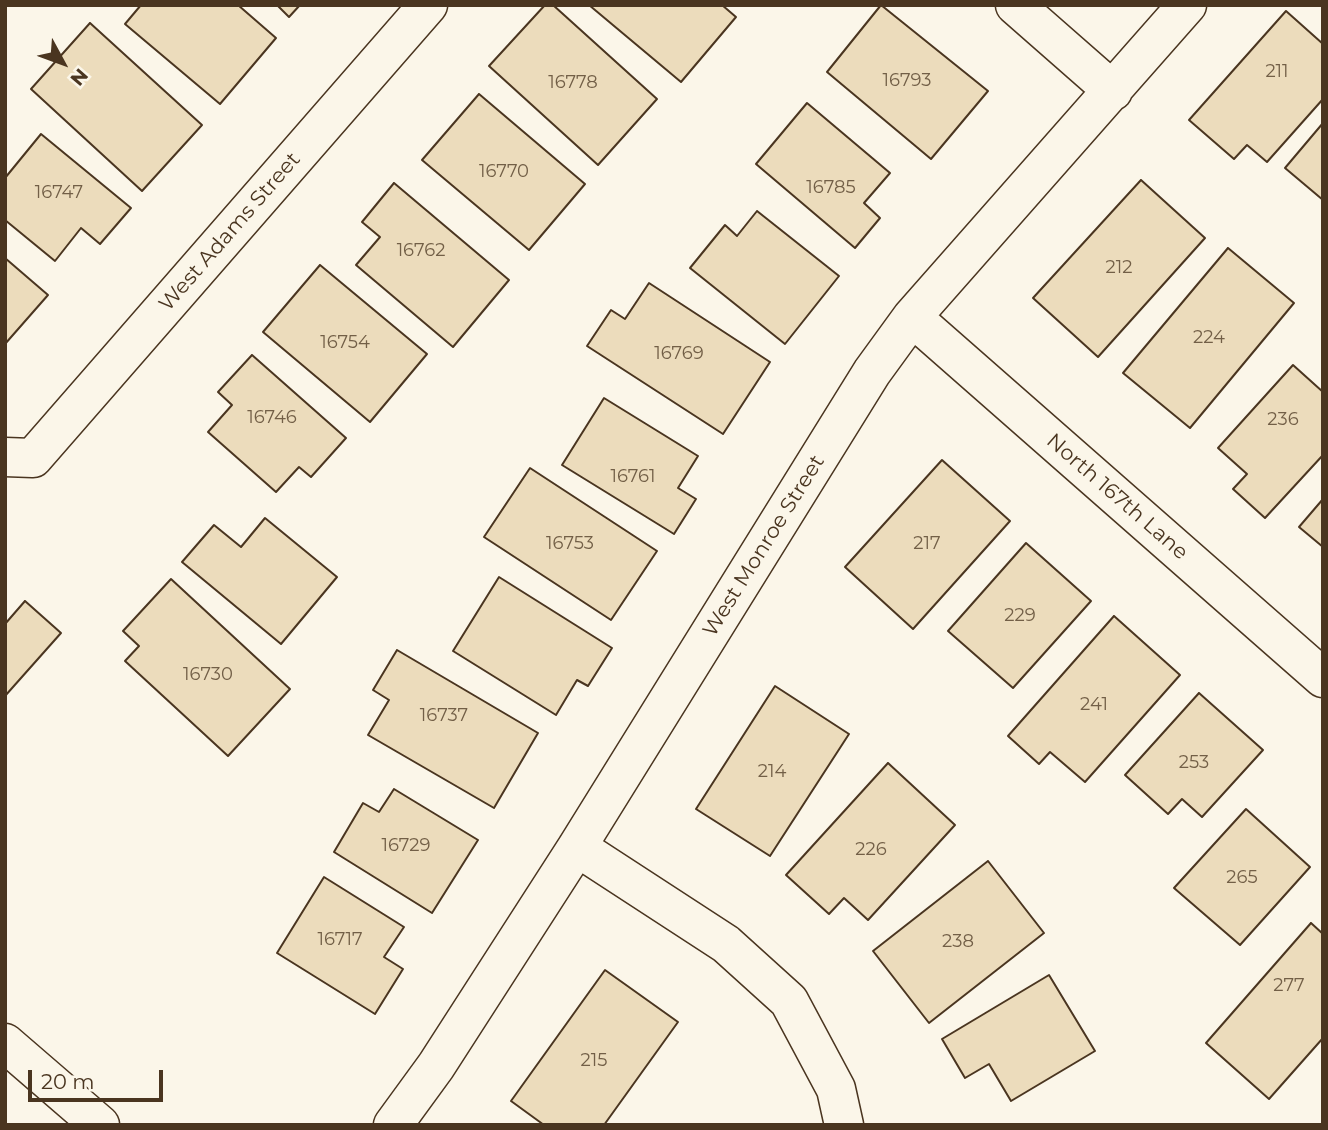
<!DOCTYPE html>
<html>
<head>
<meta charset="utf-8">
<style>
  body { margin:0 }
  #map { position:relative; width:1328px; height:1130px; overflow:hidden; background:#fbf6e9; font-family:Montserrat,sans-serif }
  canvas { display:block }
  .frame { position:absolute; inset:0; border:7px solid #4a3520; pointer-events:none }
  .north { position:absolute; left:28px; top:28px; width:70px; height:70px; -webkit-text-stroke:5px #fbf6e9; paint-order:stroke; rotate:131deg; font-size:19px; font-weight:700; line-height:28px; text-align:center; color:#4a3520 }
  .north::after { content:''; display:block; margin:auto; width:24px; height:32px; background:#4a3520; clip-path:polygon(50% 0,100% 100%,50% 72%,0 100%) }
  .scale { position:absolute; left:28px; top:1070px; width:135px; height:32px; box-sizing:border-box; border:4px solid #4a3520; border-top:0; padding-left:9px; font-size:21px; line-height:24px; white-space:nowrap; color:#4a3520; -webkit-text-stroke:5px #fbf6e9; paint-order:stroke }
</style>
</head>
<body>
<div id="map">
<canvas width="1328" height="1130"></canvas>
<div class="frame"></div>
<div class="north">N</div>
<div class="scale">20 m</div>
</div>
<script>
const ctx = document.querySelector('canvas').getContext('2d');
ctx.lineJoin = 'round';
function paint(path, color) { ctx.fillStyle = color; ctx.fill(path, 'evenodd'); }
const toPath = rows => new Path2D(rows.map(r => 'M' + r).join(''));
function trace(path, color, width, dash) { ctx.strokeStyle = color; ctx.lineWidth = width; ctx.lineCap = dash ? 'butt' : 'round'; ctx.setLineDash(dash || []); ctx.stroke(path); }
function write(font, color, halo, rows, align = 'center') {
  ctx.font = font + ' Montserrat,sans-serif'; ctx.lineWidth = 5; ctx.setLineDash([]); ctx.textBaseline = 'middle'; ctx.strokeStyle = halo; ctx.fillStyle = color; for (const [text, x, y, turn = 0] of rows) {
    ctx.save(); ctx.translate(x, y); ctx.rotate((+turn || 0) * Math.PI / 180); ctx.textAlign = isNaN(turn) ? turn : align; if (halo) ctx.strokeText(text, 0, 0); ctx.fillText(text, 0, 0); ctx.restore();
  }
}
const building = toPath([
  [141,5,238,5,276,38,220,104,125,24,141,5],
  [277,5,300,5,289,17,277,5],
  [545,5,553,5,657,99,598,165,489,66,545,5],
  [589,5,722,5,736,17,681,82,589,5],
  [881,5,988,91,931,159,827,72,881,5],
  [1286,11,1323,44,1323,99,1267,162,1247,145,1234,159,1189,120,1286,11],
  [90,23,202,125,142,191,31,89,90,23],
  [479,94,585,184,529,250,422,160,479,94],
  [807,103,890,173,864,203,880,218,855,248,756,164,807,103],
  [1323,123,1323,200,1285,168,1323,123],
  [41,134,131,208,100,244,81,228,55,261,5,220,5,178,41,134],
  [1141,180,1205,238,1098,357,1033,298,1141,180],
  [394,183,509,280,453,347,356,265,380,237,362,222,394,183],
  [757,211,839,276,785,344,690,268,725,225,737,236,757,211],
  [1228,248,1294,303,1190,428,1123,373,1228,248],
  [5,258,48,295,5,344,5,258],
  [320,265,427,354,370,422,263,332,320,265],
  [649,283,770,362,723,434,587,346,611,310,625,319,649,283],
  [252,355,346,438,311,477,299,467,276,492,208,432,232,405,218,392,252,355],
  [1293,365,1323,392,1323,455,1265,518,1233,489,1247,474,1218,448,1293,365],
  [604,398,698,456,678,488,696,499,674,534,562,465,604,398],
  [942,460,1010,521,913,629,845,567,942,460],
  [530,468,657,551,611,620,484,537,530,468],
  [1323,499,1323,547,1299,527,1323,499],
  [265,518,337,577,281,644,182,562,214,525,241,547,265,518],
  [1026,543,1091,601,1013,688,948,631,1026,543],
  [499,577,612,648,588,686,577,680,556,715,453,651,499,577],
  [171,579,290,689,228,756,125,661,139,646,123,631,171,579],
  [25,601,61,633,5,696,5,624,25,601],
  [1114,616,1180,675,1085,782,1050,752,1039,764,1008,736,1114,616],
  [397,650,538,733,494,808,368,735,389,700,373,690,397,650],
  [775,686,849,734,770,856,696,809,775,686],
  [1199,693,1263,750,1202,817,1182,799,1168,814,1125,775,1199,693],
  [888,763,955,825,868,920,844,898,829,914,786,875,888,763],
  [394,789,478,840,432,913,334,852,363,803,379,812,394,789],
  [1246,809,1310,867,1240,945,1174,888,1246,809],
  [988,861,1044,933,929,1023,873,951,988,861],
  [324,877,404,927,384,957,403,969,375,1014,277,953,324,877],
  [1311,923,1323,934,1323,1038,1269,1099,1206,1043,1311,923],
  [605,970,678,1022,604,1125,544,1125,511,1101,605,970],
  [1049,975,1095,1051,1011,1101,989,1064,965,1078,942,1039,1049,975]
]);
const minor = toPath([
  [1015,5,1113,91],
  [912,317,1323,678],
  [5,457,33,458,428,5],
  [577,847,726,944,789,1001,836,1089,844,1125],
  [5,1043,100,1125],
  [393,1125,436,1066,577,847,872,372,912,317,1187,5]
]);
const numberNames = [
  ["211",1277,72],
  ["16793",907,81],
  ["16778",573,83],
  ["16770",504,172],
  ["16785",831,188],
  ["16747",59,193],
  ["16762",421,251],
  ["212",1119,268],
  ["224",1209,338],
  ["16754",345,343],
  ["16769",679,354],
  ["16746",272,418],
  ["236",1283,420],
  ["16761",633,477],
  ["16753",570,544],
  ["217",927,544],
  ["229",1020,616],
  ["16730",208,675],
  ["241",1094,705],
  ["16737",444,716],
  ["253",1194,763],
  ["214",772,772],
  ["16729",406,846],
  ["226",871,850],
  ["265",1242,878],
  ["16717",340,940],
  ["238",958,942],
  ["277",1289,986],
  ["215",594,1061]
];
const streetNames = [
  ["West Adams Street",230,232,-49],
  ["North 167th Lane",1117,497,41],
  ["West Monroe Street",764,546,-58]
];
paint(building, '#ecdcbc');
trace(building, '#4a3520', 2);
trace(minor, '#4a3520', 41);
trace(minor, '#fbf6e9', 38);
write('18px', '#725f47', null, numberNames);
write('21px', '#4a3520', '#fbf6e9', streetNames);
</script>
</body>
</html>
